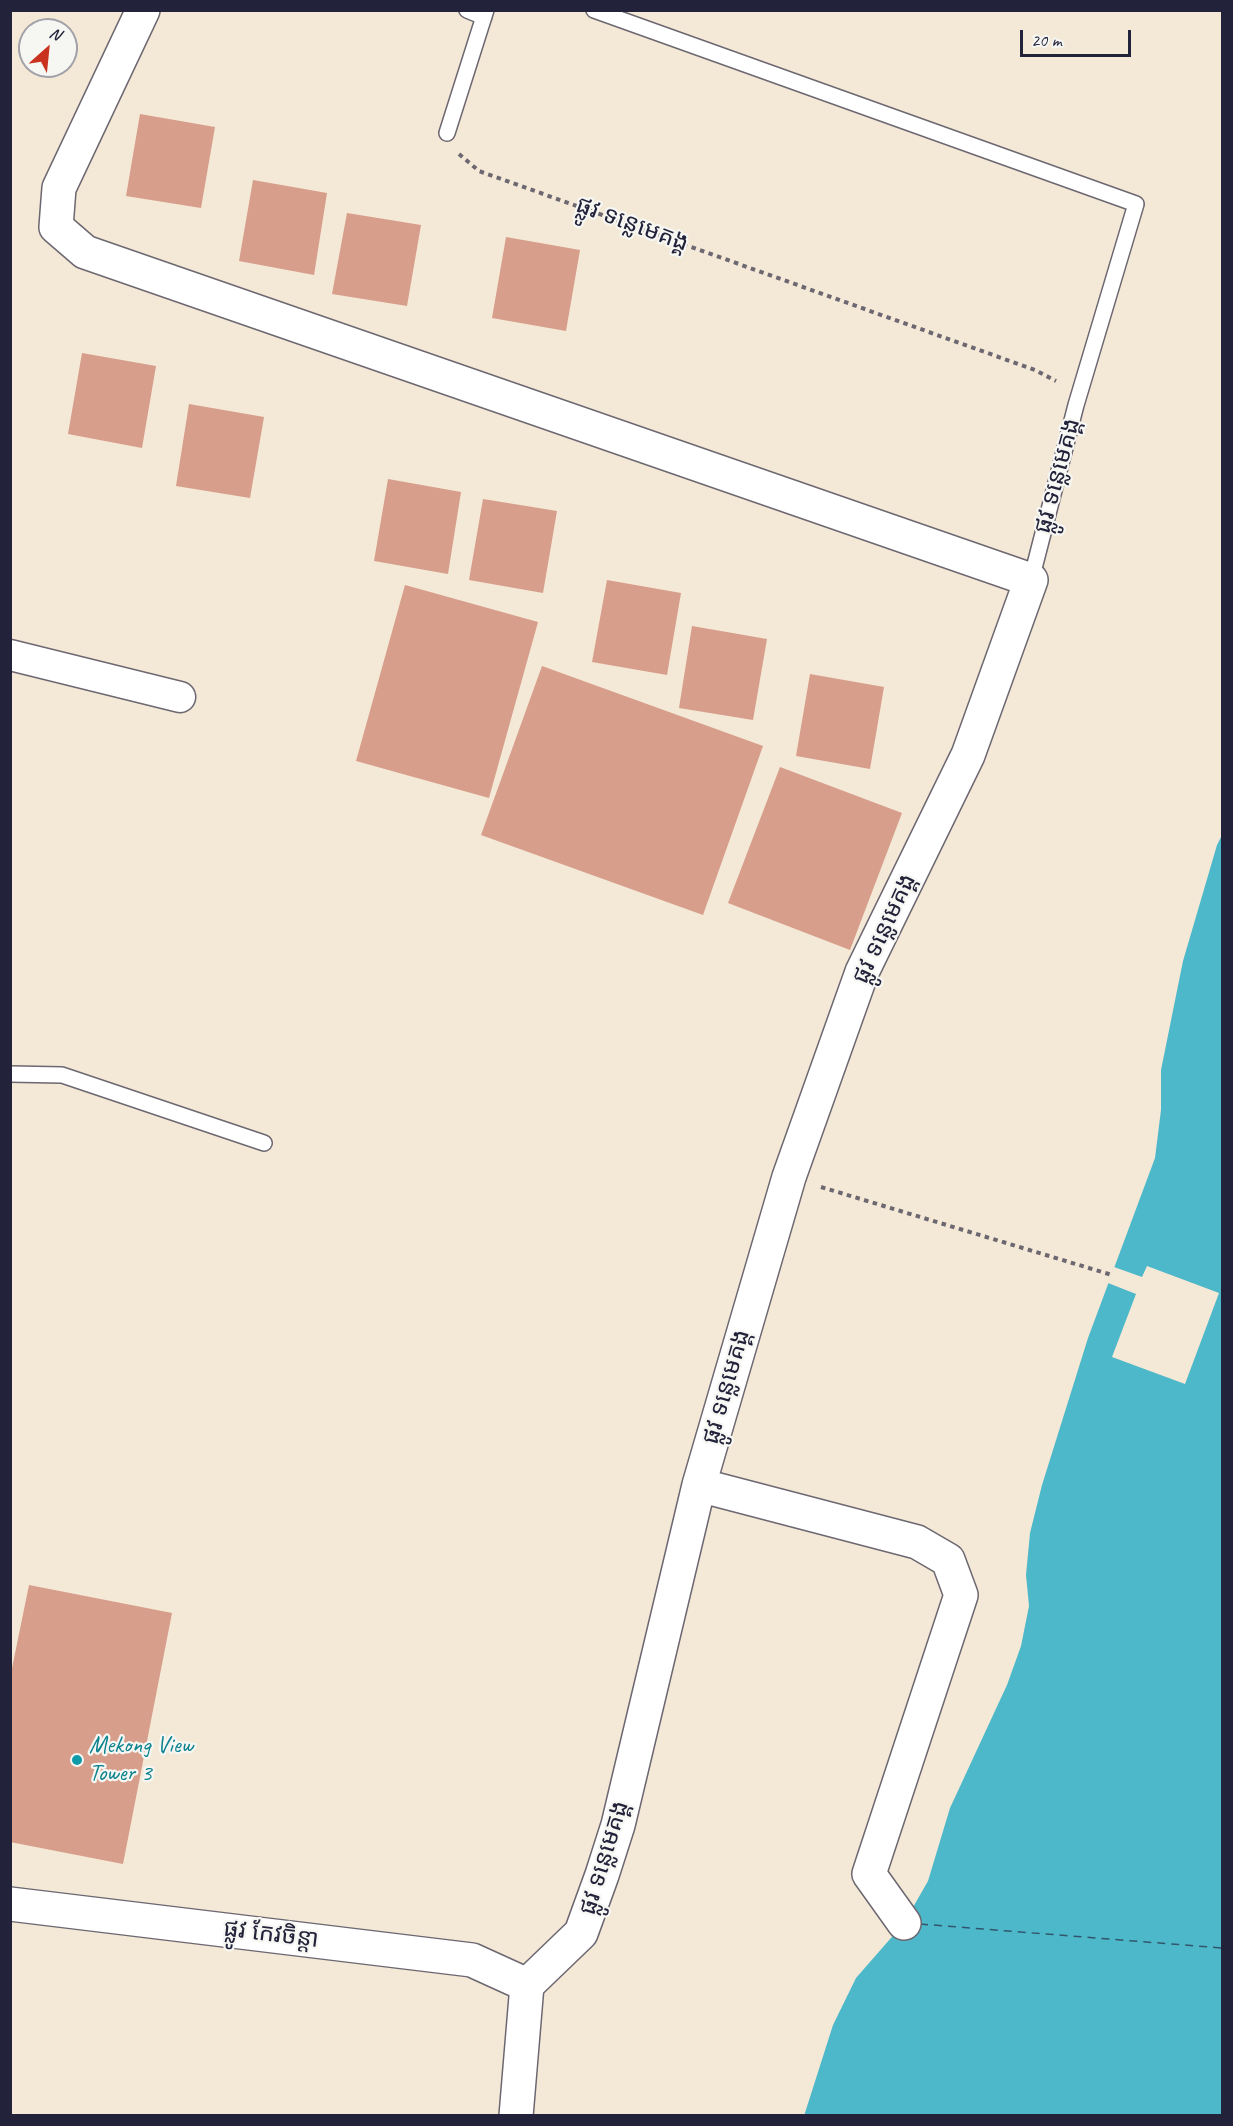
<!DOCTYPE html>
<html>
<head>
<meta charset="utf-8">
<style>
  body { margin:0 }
  #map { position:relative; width:1233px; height:2126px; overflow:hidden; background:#f4e8d6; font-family:Caveat,sans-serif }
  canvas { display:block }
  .frame { position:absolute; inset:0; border:12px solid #22223b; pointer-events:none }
  .north { position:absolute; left:18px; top:18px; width:60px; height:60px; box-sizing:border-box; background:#f6f6f2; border:2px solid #a1a1a9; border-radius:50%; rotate:27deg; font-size:16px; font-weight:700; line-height:24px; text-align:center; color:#22223b }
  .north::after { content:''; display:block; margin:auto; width:21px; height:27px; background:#c8321e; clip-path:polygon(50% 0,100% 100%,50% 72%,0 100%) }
  .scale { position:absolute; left:1020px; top:30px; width:111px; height:27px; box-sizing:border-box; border:3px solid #22223b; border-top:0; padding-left:8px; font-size:18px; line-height:21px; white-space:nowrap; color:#22223b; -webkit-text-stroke:4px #f6f6f2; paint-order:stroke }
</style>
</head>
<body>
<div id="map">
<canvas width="1233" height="2126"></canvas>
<div class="frame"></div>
<div class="north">N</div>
<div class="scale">20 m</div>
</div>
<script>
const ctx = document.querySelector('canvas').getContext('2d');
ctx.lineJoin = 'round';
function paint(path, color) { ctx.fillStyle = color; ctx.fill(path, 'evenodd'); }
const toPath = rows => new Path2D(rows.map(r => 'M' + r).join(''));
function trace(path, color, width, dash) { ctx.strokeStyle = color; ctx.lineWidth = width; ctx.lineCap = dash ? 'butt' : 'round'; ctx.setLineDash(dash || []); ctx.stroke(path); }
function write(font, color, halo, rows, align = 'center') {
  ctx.font = font + ' Caveat,"Noto Sans Khmer",sans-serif'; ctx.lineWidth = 4.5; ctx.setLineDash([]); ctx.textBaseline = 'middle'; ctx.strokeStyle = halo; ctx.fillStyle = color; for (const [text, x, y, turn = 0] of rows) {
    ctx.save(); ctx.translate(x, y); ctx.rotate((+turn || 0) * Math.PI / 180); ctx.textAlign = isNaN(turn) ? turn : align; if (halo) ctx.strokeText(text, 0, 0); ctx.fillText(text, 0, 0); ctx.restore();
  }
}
const water = toPath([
  [1222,835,1222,2115,804,2116,833,2025,856,1978,904,1923,928,1881,950,1808,1007,1685,1021,1646,1029,1606,1026,1575,1030,1533,1042,1485,1088,1338,1155,1158,1161,1110,1161,1070,1183,961,1217,845]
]);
const pier = toPath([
  [1147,1266,1219,1293,1185,1384,1112,1357,1136,1294,1108,1283,1114,1267,1142,1277]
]);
const ferry = toPath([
  [920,1924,1222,1948]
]);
const building = toPath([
  [140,114,215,127,201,208,126,196],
  [253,180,327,193,314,275,239,261],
  [347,213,421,225,407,306,332,294],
  [506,237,580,250,566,331,492,318],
  [82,353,156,366,142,448,68,434],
  [189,404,264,417,250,498,176,486],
  [388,479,461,492,448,574,374,561],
  [483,499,557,511,543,593,469,580],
  [607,580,681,593,667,675,592,662],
  [405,585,538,622,489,798,356,761],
  [692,626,767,639,753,720,679,708],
  [542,666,763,746,703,915,481,835],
  [810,674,884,687,870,769,796,756],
  [780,767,902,813,850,950,728,903],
  [29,1585,172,1613,123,1864,10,1842,10,1678]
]);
const path = toPath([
  [459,154,479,171,1035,370,1056,381],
  [821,1187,1112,1275]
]);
const service = toPath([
  [467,10,484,17],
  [594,10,1136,204,1076,405,1031,580],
  [447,133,486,10],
  [10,1074,62,1075,264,1143]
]);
const minor = toPath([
  [10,655,180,697]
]);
const tertiary = toPath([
  [143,10,59,188,56,227,85,252,1031,580,968,755,862,972,789,1177,699,1485,618,1825,602,1875,581,1933,527,1985,516,2116],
  [699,1485,917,1542,948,1560,961,1595,869,1874,904,1923],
  [10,1904,472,1960,527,1985]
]);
const markers = [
  [77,1760,6,"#0f9aa8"]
];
const streetNames = [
  ["ផ្លូវ ទន្លេមេគង្គ",632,225,20],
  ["ផ្លូវ ទន្លេមេគង្គ",1058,476,-75],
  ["ផ្លូវ ទន្លេមេគង្គ",885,929,-65],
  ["ផ្លូវ ទន្លេមេគង្គ",727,1387,-74],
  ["ផ្លូវ ទន្លេមេគង្គ",605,1858,-73],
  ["ផ្លូវ កែវចិន្តា",271,1935,7]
];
const cultureNames = [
  ["Mekong View",89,1746],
  ["Tower 3",89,1774]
];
paint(water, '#4db8c9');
paint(pier, '#f4e8d6');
trace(ferry, '#31566d', 1.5, [8, 6]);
paint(building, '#d79e8b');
trace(service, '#6c6771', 18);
trace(minor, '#6c6771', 33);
trace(tertiary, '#6c6771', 36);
trace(path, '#6c6771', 4, [4.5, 4.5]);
trace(service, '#fff', 15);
trace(minor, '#fff', 30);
trace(tertiary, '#fff', 33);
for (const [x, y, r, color] of markers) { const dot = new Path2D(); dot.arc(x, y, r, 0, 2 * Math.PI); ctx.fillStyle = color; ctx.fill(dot); trace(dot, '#f6f6f2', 2); }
write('24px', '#22223b', '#f6f6f2', streetNames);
write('24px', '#0d838f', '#f6f6f2', cultureNames, 'left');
</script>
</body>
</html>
